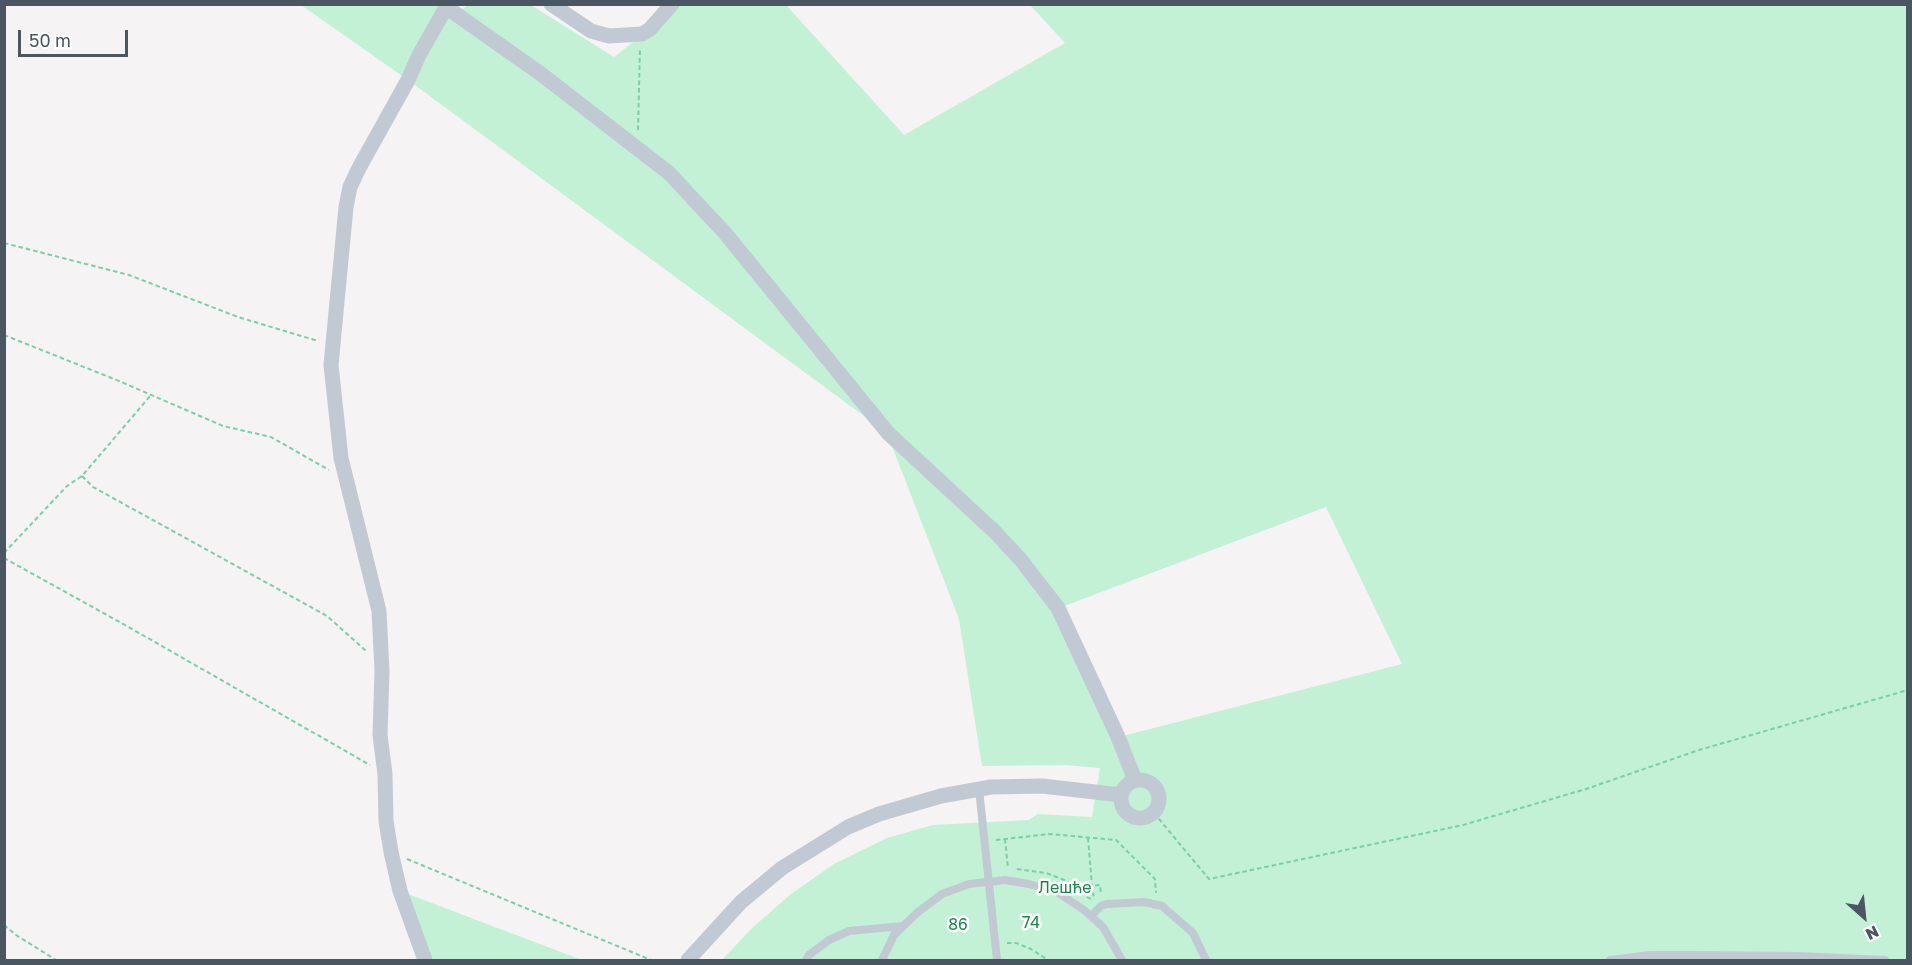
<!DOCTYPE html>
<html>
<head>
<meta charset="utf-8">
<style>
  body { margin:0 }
  #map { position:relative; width:1912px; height:965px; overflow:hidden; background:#f5f3f3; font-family:"Golos Text",sans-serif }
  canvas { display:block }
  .frame { position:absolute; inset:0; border:6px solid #4a5661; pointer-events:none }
  .north { position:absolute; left:1834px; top:887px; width:60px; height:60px; -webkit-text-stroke:4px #fff; paint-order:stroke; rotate:153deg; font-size:16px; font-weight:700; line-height:24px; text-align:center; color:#4a5661 }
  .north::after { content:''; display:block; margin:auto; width:21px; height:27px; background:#4a5661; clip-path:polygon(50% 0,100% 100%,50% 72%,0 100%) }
  .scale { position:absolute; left:18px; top:30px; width:110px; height:27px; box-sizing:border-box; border:3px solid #4a5661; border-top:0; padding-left:8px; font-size:18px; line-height:21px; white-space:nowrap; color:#4a5661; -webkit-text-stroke:4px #fff; paint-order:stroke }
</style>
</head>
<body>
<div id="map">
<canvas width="1912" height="965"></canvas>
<div class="frame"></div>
<div class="north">N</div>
<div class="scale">50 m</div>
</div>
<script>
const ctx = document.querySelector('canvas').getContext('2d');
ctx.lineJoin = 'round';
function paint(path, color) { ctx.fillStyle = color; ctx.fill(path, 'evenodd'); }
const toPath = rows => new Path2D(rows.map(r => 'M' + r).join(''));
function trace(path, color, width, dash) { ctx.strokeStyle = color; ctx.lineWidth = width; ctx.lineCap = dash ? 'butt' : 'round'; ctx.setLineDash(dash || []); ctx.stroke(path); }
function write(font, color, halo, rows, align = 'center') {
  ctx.font = font + ' "Golos Text",sans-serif'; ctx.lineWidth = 5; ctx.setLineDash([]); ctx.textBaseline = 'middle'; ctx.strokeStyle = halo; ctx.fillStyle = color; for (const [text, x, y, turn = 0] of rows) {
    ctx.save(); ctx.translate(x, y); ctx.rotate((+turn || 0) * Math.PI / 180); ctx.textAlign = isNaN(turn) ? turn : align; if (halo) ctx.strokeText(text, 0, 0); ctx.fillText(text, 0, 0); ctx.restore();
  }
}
const green = toPath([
  [301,5,441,5,457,13,468,5,531,5,614,57,650,29,671,5,786,5,904,135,1065,43,1030,5,1907,5,1907,960,722,960,752,928,791,894,834,864,887,838,933,825,1029,820,1038,814,1092,817,1100,768,1065,765,982,766,959,619,887,433,408,80],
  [1326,507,1402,664,1119,737,1059,608],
  [400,891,582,960,425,960]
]);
const path = toPath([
  [638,130,640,48],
  [4,243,129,275,238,317,318,341],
  [4,335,119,381,223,426,271,437,329,470],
  [82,476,93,487,327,616,366,651],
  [4,553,67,486,82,476,151,395],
  [4,558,125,625,370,765],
  [1154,813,1209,879,1463,825,1586,789,1699,750,1908,690],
  [1088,838,1092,886],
  [1005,839,1008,868],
  [996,840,1050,834,1116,840,1155,879,1156,893],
  [407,859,651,960],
  [1017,869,1046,873,1067,881,1075,888,1100,885,1101,894],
  '1086.5 895a3.5 3.5 0 1 1 7 0a3.5 3.5 0 1 1-7 0Z',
  [4,925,16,935,56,960],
  [1007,943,1016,943,1031,949,1048,960]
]);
const service = toPath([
  [979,789,997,960],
  [1091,916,1101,906,1107,904,1144,902,1162,906,1193,933,1206,960],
  [806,960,809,955,829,940,849,931,903,926],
  [882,960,894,935,918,912,942,894,969,884,1005,880,1029,884,1057,892,1084,910,1103,927,1122,960],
  [1610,960,1651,955,1695,955,1797,956,1885,960]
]);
const minor = toPath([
  [551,4,591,31,609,36,642,34,650,29,672,4],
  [446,7,541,74,669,173,725,233,888,433,995,532,1021,560,1058,608,1118,737,1135,780],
  '1121 799a19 19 0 1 1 38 0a19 19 0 1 1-38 0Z',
  [425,960,400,891,391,852,386,821,385,774,380,735,382,671,379,611,341,458,331,365,346,207,350,187,359,168,408,80,419,55,448,4],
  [688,960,741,902,782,868,848,827,879,814,941,796,991,787,1042,786,1121,795]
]);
const parkNames = [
  ["Лешће",1065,888],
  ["74",1031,923],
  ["86",958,925]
];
paint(green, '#c3f1d5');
trace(path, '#7ad0a6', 2, [4.5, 3]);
trace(service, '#c1cad2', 8);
trace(minor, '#c1cad2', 15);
write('16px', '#17864f', '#fff', parkNames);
</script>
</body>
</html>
